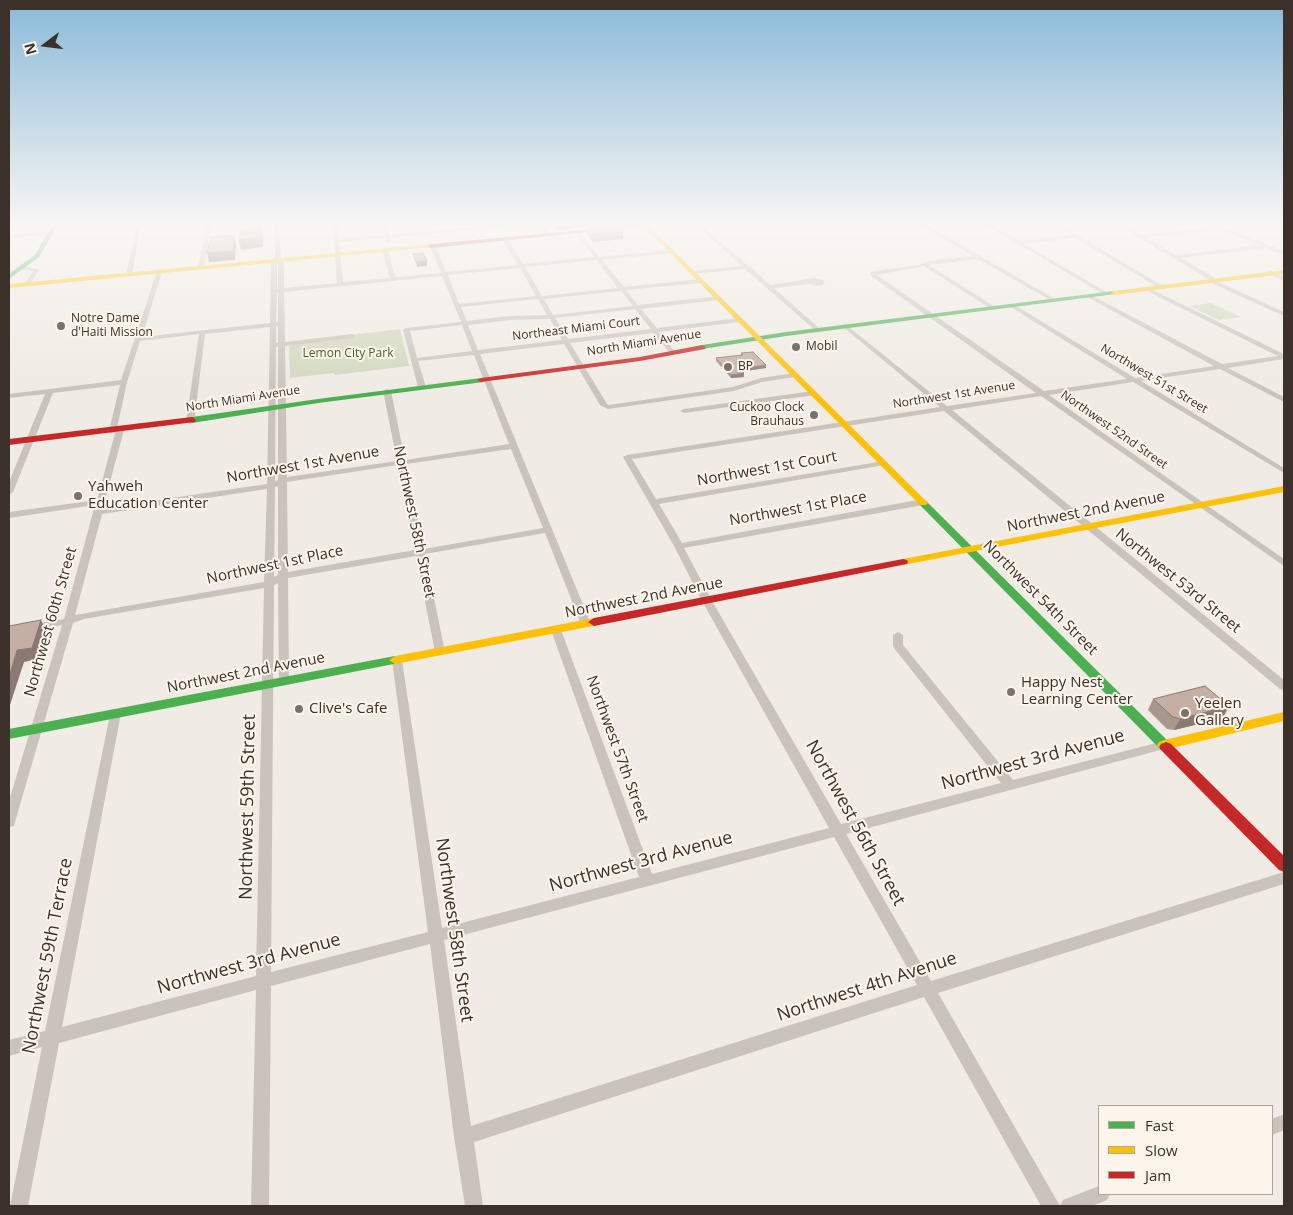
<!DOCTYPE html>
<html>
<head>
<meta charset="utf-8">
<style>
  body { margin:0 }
  #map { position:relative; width:1293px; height:1215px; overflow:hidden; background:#f0ebe4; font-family:"Open Sans",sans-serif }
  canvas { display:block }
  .frame { position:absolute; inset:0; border:10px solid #3c302a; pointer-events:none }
  .legend { position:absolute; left:1098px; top:1105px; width:175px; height:90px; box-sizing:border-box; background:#fcf5ec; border:1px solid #afa69e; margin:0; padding:6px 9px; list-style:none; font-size:15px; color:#3c302a }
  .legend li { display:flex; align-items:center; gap:10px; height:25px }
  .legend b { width:25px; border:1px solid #afa69e }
  .north { position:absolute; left:20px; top:20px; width:50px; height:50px; -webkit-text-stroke:4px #fcf5ec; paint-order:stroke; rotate:255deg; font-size:14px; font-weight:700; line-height:20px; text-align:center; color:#3c302a }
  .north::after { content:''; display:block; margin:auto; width:18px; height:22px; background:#3c302a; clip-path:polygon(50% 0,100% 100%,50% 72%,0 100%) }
</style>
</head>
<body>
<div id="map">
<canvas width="1293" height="1215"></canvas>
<div class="frame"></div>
<ul class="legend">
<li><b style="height:6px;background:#4caf50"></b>Fast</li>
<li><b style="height:6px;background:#ffc107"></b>Slow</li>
<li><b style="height:6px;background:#c62828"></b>Jam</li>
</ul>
<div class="north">N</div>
</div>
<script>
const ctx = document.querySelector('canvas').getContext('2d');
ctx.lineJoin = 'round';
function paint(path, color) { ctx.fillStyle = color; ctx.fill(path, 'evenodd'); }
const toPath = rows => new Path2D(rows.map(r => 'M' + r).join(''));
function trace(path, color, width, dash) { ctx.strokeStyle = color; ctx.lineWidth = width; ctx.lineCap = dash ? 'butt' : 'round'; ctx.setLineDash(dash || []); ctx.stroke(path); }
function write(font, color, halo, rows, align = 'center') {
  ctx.font = font + ' "Open Sans",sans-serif'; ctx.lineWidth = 4; ctx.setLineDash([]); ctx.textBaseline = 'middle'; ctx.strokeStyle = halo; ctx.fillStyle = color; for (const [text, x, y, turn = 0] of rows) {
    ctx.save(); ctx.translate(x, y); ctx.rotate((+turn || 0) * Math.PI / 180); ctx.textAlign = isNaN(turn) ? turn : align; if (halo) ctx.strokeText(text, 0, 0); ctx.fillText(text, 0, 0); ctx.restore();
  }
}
const green = toPath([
  [1210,303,1241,317,1219,320,1189,306],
  [400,329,409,366,335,375,334,373,290,378,289,342]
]);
const street = toPath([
  [137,225,141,225,132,274,129,276,126,274,137,225],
  [207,225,211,225,204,268,201,270,198,268,207,225],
  [275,225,279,225,281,260,284,263,284,288,337,283,333,225,337,225,339,239,384,235,382,225,386,225,389,235,502,225,518,225,390,238,391,241,388,243,385,238,339,242,343,282,390,278,382,250,385,248,388,250,395,277,441,273,430,246,433,244,436,246,446,272,518,265,502,239,505,237,508,239,523,264,594,257,575,232,577,231,599,257,674,250,674,252,672,253,602,260,624,287,701,279,704,281,701,283,626,290,638,305,718,296,721,298,718,300,641,309,657,328,740,318,743,320,740,322,659,332,676,353,673,355,671,354,653,333,570,343,607,404,609,405,733,387,761,378,795,373,798,375,795,377,762,382,734,391,608,409,600,405,564,344,480,354,591,624,590,626,586,627,581,624,545,533,425,554,445,652,440,655,435,652,416,556,288,578,289,681,288,684,284,685,280,684,279,681,278,583,274,585,271,972,428,932,392,660,397,656,402,660,442,928,639,877,551,630,556,627,561,630,652,874,829,828,702,601,674,546,623,457,627,455,940,407,843,327,843,325,845,324,947,406,1036,393,871,276,870,273,873,271,919,265,928,261,973,256,921,225,926,225,1057,300,1052,301,978,259,929,265,995,307,995,309,991,309,924,266,877,275,1044,391,1127,379,1009,306,1009,304,1013,304,1135,378,1214,366,1087,297,1087,295,1091,295,1222,364,1278,356,1145,290,1145,288,1149,288,1284,354,1284,359,1228,368,1284,397,1284,402,1220,369,1141,381,1284,468,1284,473,1133,382,1049,395,1284,559,1284,566,1041,396,952,410,1284,680,1284,690,1280,689,944,411,632,459,656,499,884,461,888,463,884,465,659,504,682,543,923,499,927,502,923,505,684,548,712,601,841,824,1001,783,894,648,893,646,893,635,898,632,903,635,903,645,1013,780,1164,741,1168,742,1170,745,1168,748,1164,749,846,834,931,981,1284,872,1284,884,938,993,1060,1206,1063,1200,1099,1186,1099,1194,1110,1194,1107,1200,1092,1206,1041,1206,924,997,474,1142,483,1206,465,1206,454,1137,430,944,271,986,269,1206,251,1206,256,990,59,1043,28,1206,10,1206,42,1047,9,1056,9,1040,45,1031,111,710,115,709,119,710,121,713,62,1027,256,976,264,588,84,619,73,623,15,822,14,826,9,827,9,801,62,625,9,634,9,628,64,619,95,505,9,518,9,512,97,500,115,433,110,433,109,431,120,385,53,393,13,492,9,495,9,482,45,394,9,398,9,394,121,380,157,271,162,272,142,337,270,323,271,263,275,259,275,225],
  [597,260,618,288,542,296,525,267,597,260],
  [278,263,278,289,277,289,277,264,278,263],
  [520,268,536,296,459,304,448,275,520,268],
  [442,276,461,322,406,328,403,330,418,387,422,389,426,387,418,361,474,355,509,444,405,460,391,391,387,389,383,391,397,461,287,477,285,346,352,338,355,336,352,334,285,342,284,292,442,276],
  [621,291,633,306,553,315,544,299,621,291],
  [278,292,278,322,276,322,277,293,278,292],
  [538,299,547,315,510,316,467,321,461,307,538,299],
  [635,309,651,329,568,339,555,318,635,309],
  [550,319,562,340,478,350,468,325,510,320,550,319],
  [462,325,472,351,417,358,410,331,462,325],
  [276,326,278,326,278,343,276,343,276,326],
  [270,327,267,484,103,508,124,430,123,428,117,428,127,382,140,341,199,334,186,422,190,424,194,422,205,334,270,327],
  [276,347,278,347,278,480,275,481,276,347],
  [511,449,543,528,424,549,406,464,511,449],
  [398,465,415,550,288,572,287,482,398,465],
  [278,486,278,575,274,577,275,487,278,486],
  [267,489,264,582,75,615,102,514,267,489],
  [834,837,917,985,471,1126,444,940,834,837],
  [540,225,544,225,551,236,547,236,540,225],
  [584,225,589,225,594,231,590,232,584,225],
  [696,225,701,225,747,265,750,266,770,285,814,278,823,280,825,283,822,285,815,286,810,284,774,288,820,329,820,331,816,331,745,269,691,274,691,272,693,271,742,266,696,225],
  [986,225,991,225,1020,241,1071,235,1055,225,1060,225,1163,286,1158,287,1075,238,1024,244,1110,294,1105,295,986,225],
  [1118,225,1123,225,1142,235,1214,227,1213,225,1216,225,1284,251,1284,255,1266,248,1181,258,1217,279,1216,281,1284,312,1284,316,1209,282,1210,280,1118,225],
  [1220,230,1260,245,1176,255,1146,238,1220,230],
  [51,232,53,234,9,238,9,235,51,232],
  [23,266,39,270,30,285,25,284,33,271,21,269,20,268,23,266],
  [1271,271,1284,277,1284,281,1269,274,1269,272,1271,271],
  [813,391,817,393,816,395,684,413,680,411,684,409,813,391],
  [1284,1114,1284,1130,1272,1135,1272,1119,1284,1114]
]);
const fast = toPath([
  [52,225,58,225,39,257,9,279,9,274,35,255,52,225],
  [1114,291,1117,293,1116,294,786,336,702,349,698,347,702,345,786,332,1114,291],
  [481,378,484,378,484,382,318,403,192,423,188,420,192,417,318,399,481,378],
  [923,500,926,501,1171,744,1173,747,1171,750,1166,752,1161,750,920,505,918,503,923,500],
  [395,656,401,660,399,663,9,739,9,729,395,656]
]);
const slow = toPath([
  [642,225,648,225,926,501,928,503,926,505,920,505,642,225],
  [431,244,433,247,9,288,9,284,431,244],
  [1284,270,1284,274,1114,295,1111,293,1114,291,1284,270],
  [1284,486,1284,492,903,565,898,562,903,559,1284,486],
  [594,618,600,622,598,625,395,664,389,660,395,656,594,618],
  [1284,712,1284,721,1164,750,1159,748,1157,745,1159,742,1164,740,1284,712]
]);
const jam = toPath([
  [639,225,657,225,431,248,428,246,431,244,639,225],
  [1275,225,1284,225,1284,229,1276,226,1275,225],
  [702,345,706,347,705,349,640,361,481,382,477,380,481,378,640,357,702,345],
  [192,417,196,420,195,422,9,445,9,439,192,417],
  [903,559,907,560,908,562,907,564,594,626,588,622,594,618,903,559],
  [1166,742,1171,744,1284,856,1284,872,1279,870,1161,750,1159,747,1161,744,1166,742]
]);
const wall = toPath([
  [553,225,570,225,570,229,557,230],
  [587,228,623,231,623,239,593,242,588,235],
  [741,353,766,368,742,371,744,377,731,378,716,361,716,358,741,355],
  [1153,699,1223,718,1174,730,1167,729,1148,710]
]);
const shadedWall = toPath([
  [557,225,570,225,570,229,557,230],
  [261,228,263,238,263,247,241,250,239,240],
  [623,231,623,239,593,242,593,234],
  [234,235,236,244,235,260,209,262,207,253],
  [427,261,427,266,417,267,416,262],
  [766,365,766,368,740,372,740,369],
  [744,373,744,377,731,378,731,375],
  [41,620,46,631,38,659,24,662,9,708,9,677,17,650],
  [1229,706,1223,718,1174,730,1180,719]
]);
const building = toPath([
  [617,225,623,231,593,234,587,228,617,225],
  [261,228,260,237,239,240,240,230,261,228],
  [234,235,233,251,207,253,211,237,234,235],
  [423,253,427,261,416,262,413,254,423,253],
  [753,352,766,365,740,369,744,373,731,375,716,358,743,355,741,353,753,352],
  [41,620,32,648,17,650,9,677,9,626,41,620],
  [1205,686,1229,706,1180,719,1173,717,1153,699,1205,686]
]);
const markers = [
  [61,326,5,"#7b716b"],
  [796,347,5,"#7b716b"],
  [728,367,5,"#7b716b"],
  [814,415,5,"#7b716b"],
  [78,496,5,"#7b716b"],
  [1011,692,5,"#7b716b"],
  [299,709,5,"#7b716b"],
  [1185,713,5,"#7b716b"]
];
const farPoinames = [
  ["Notre Dame",71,319],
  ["d'Haiti Mission",71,333],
  ["Mobil",806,347],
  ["BP",738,367],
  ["Cuckoo Clock",804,408,"right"],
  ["Brauhaus",804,422,"right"]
];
const farStreetnames = [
  ["Northeast Miami Court",576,329,-7],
  ["North Miami Avenue",644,343,-9],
  ["Northwest 51st Street",1154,379,31],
  ["Northwest 1st Avenue",954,395,-9],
  ["North Miami Avenue",243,399,-9],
  ["Northwest 52nd Street",1114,430,35]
];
const farParknames = [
  ["Lemon City Park",348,354]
];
const streetNames = [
  ["Northwest 1st Avenue",303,465,-10],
  ["Northwest 1st Court",767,469,-10],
  ["Northwest 1st Place",798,509,-10],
  ["Northwest 2nd Avenue",1086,512,-11],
  ["Northwest 58th Street",414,522,78],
  ["Northwest 1st Place",275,565,-12],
  ["Northwest 53rd Street",1178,581,39],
  ["Northwest 2nd Avenue",644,598,-11],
  ["Northwest 54th Street",1040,598,45],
  ["Northwest 60th Street",51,622,-74],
  ["Northwest 2nd Avenue",246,673,-11],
  ["Northwest 57th Street",617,749,70]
];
const poiNames = [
  ["Yahweh",88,487],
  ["Education Center",88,504],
  ["Happy Nest",1021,683],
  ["Learning Center",1021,700],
  ["Yeelen",1195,704],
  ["Gallery",1195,721],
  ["Clive's Cafe",309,709]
];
const nearStreetnames = [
  ["Northwest 3rd Avenue",1033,760,-15],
  ["Northwest 59th Street",248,807,-89],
  ["Northwest 56th Street",855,823,61],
  ["Northwest 3rd Avenue",641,862,-15],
  ["Northwest 58th Street",454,930,82],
  ["Northwest 59th Terrace",48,956,-79],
  ["Northwest 3rd Avenue",249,964,-15],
  ["Northwest 4th Avenue",867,987,-18]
];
paint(green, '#d1d7bd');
paint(street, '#cac3bc');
paint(fast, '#4caf50');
paint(slow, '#ffc107');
paint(jam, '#c62828');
paint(wall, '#a9968d');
paint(shadedWall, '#8a7a73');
paint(building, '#c5afa4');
trace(building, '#8a7a73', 1);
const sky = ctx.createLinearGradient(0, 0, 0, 395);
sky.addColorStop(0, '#8abad9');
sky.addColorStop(0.57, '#f8f6f3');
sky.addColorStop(1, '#f8f6f300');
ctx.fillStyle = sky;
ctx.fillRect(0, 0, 1293, 395);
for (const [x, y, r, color] of markers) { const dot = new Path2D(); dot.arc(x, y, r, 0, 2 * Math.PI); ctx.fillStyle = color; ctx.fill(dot); trace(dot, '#fcf5ec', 2); }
write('12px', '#3c302a', '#fcf5ec', farPoinames, 'left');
write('12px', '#3c302a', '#fcf5ec', farStreetnames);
write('12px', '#485d2b', '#fcf5ec', farParknames);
write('15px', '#3c302a', '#fcf5ec', streetNames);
write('15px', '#3c302a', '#fcf5ec', poiNames, 'left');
write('18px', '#3c302a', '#fcf5ec', nearStreetnames);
</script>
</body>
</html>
